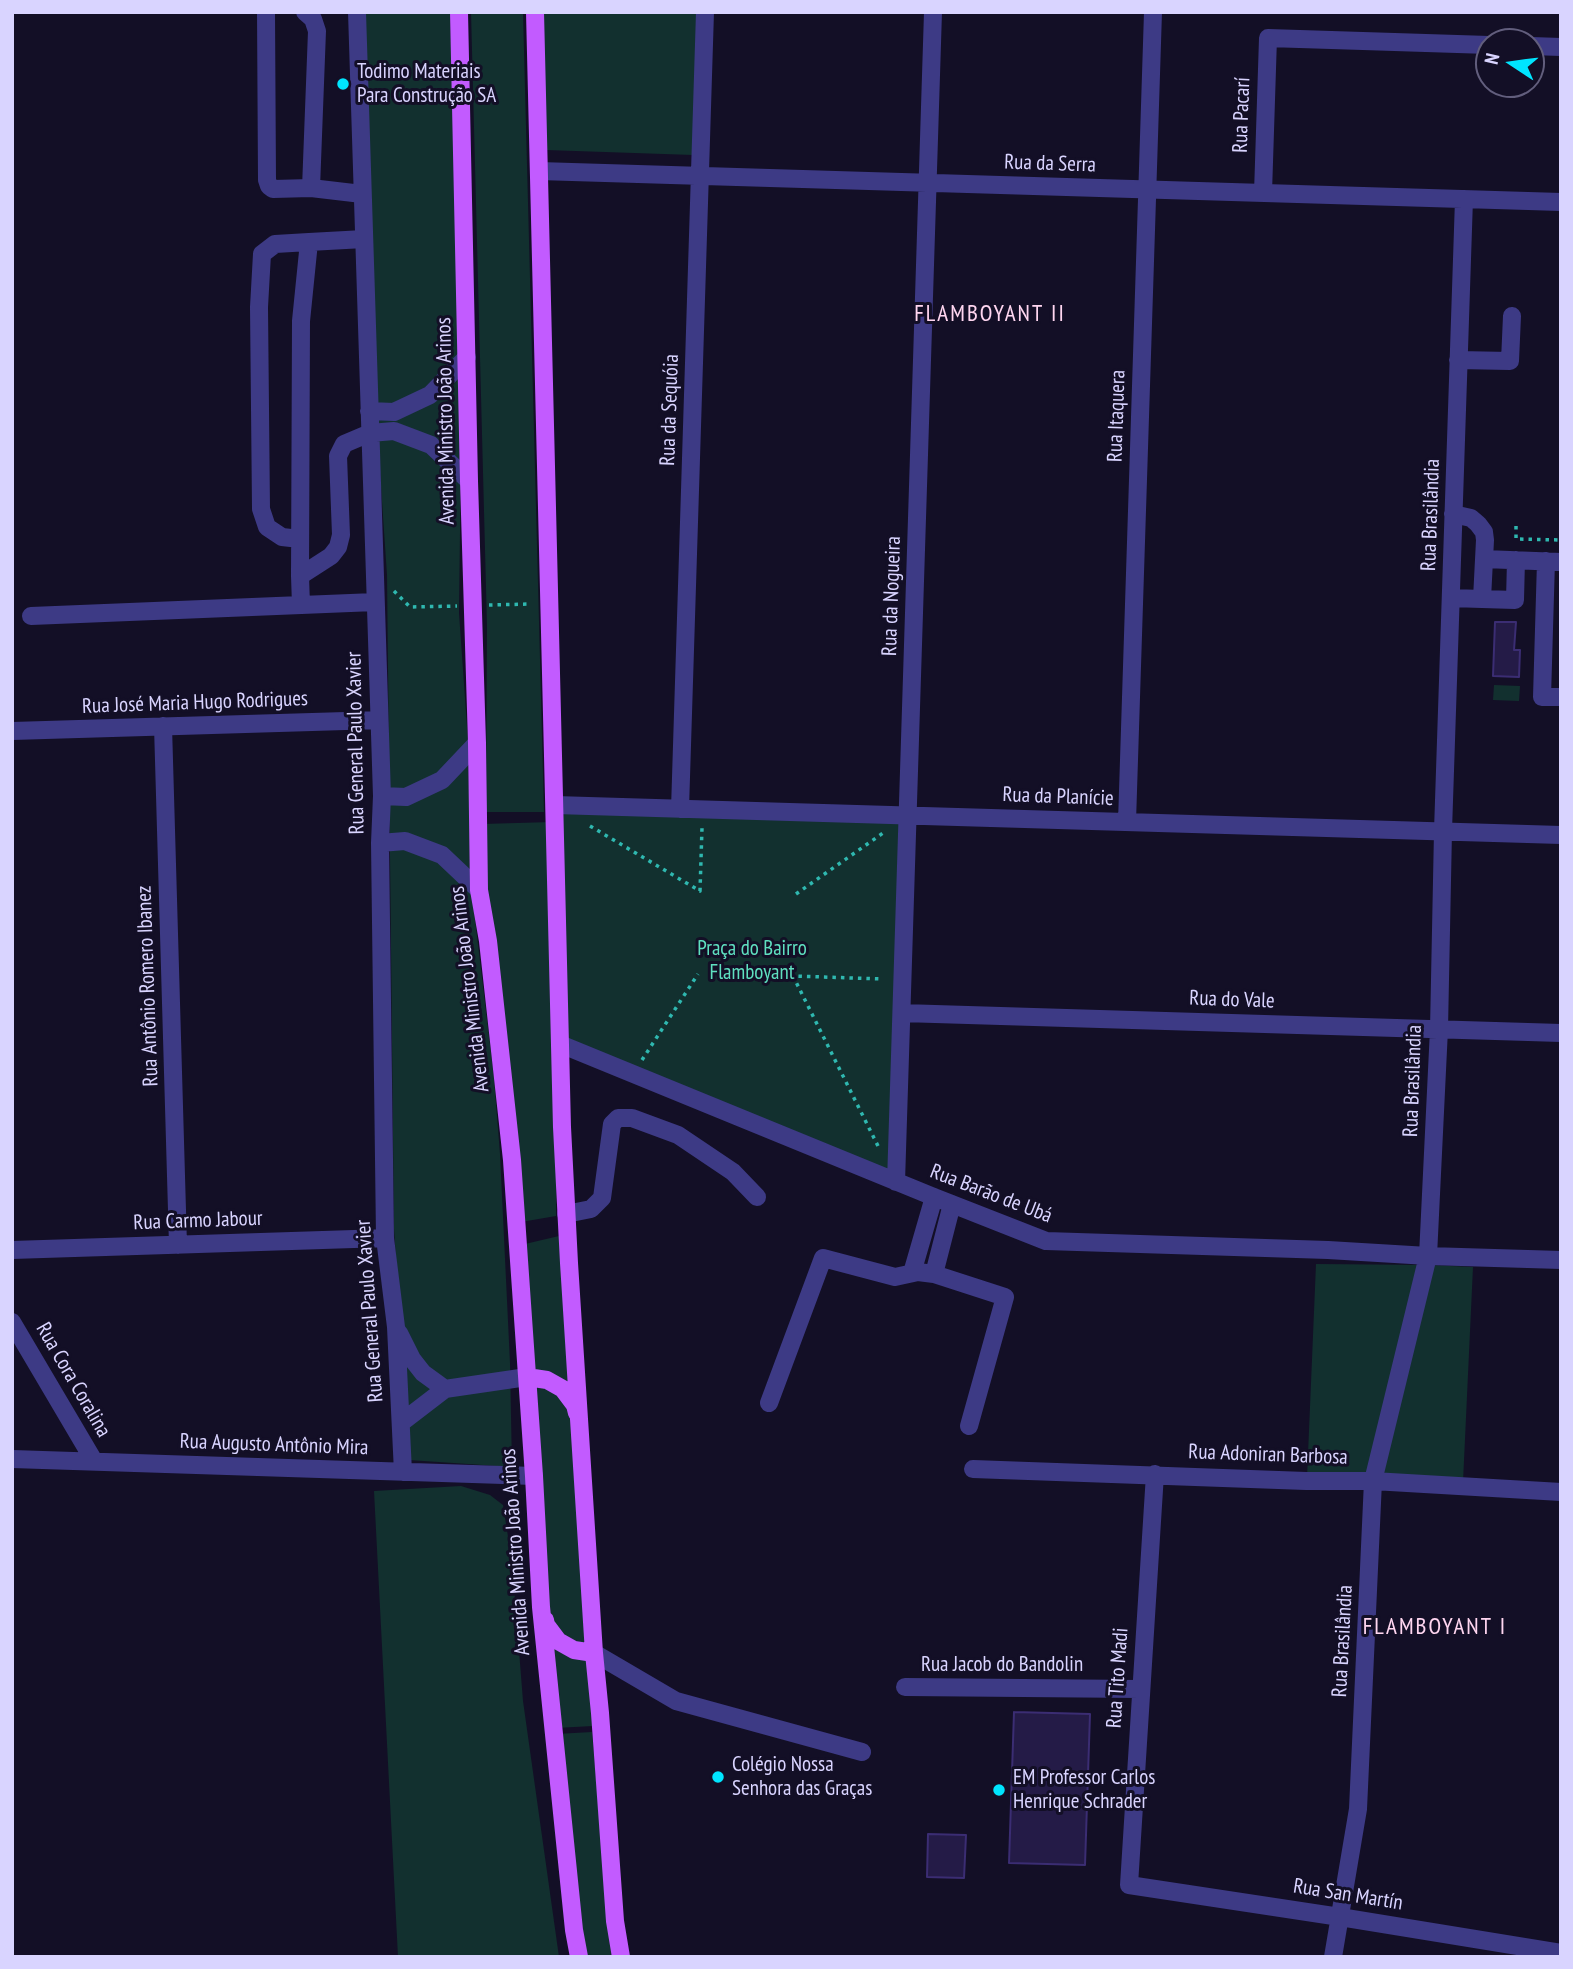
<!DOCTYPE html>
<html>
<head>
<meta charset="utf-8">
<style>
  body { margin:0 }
  #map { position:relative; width:1573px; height:1969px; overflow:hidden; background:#130f26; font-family:"PT Sans Narrow",sans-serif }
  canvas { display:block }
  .frame { position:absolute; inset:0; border:14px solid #d9d4ff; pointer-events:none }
  .north { position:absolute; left:1475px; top:28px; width:70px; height:70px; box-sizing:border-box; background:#130f26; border:2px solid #625e7d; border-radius:50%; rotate:283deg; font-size:19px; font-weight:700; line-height:28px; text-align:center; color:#d9d4ff }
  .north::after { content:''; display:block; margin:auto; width:24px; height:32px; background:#00e5ff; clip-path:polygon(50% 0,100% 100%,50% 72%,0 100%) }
</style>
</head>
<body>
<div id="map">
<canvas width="1573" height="1969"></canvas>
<div class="frame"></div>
<div class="north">N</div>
</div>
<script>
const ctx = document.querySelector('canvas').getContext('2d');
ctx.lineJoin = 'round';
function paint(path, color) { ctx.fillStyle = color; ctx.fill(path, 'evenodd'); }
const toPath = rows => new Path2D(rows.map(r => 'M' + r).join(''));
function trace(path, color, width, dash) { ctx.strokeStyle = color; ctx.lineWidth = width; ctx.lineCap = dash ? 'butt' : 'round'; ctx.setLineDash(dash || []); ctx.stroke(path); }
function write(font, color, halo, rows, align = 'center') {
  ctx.font = font + ' "PT Sans Narrow",sans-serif'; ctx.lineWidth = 6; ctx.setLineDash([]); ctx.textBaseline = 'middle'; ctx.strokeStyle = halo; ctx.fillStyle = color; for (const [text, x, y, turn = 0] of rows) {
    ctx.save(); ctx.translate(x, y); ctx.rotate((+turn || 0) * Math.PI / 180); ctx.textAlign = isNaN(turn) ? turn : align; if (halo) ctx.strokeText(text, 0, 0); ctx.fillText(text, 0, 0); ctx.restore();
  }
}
const green = toPath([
  [364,12,450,12,462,370,459,613,468,741,471,886,494,1078,500,1154,510,1363,512,1467,409,1460,394,1229,387,575,378,443],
  [471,12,523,12,544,812,486,812,487,626],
  [542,12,698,12,693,155,546,150],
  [1494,685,1520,686,1519,701,1493,700],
  [555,805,908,815,896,1182,560,1044],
  [552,822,557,1042,556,1216,521,1222,490,947,482,824],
  [559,1236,593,1726,556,1728,525,1244],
  [1316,1264,1428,1265,1473,1267,1463,1482,1307,1478],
  [461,1486,490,1495,503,1505,512,1562,523,1701,559,1957,398,1957,374,1491],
  [592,1732,609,1930,614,1957,581,1957,556,1734]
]);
const building = toPath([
  [1495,622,1516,622,1514,650,1520,650,1519,677,1493,676,1495,622],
  [1014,1712,1090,1714,1085,1865,1009,1863,1014,1712],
  [928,1834,966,1835,964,1878,927,1877,928,1834]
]);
const path = toPath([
  [1516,526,1516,539,1561,540],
  [394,591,410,607,457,606],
  [489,605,530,604],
  [590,826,700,891,702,828],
  [796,894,883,833],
  [642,1060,698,974],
  [878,1146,793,976,883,979]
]);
const minor = toPath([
  [266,12,267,180,269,186,273,189,311,188,362,194],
  [305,12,313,19,317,31,311,188],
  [357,12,382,796,380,843,385,1238,396,1327,403,1472],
  [1531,46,1561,47],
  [539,171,1561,202],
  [1263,193,1268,38,1489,45],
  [309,242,364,239],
  [1458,360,1510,361,1512,316],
  [369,411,394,412,430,395,467,357],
  [300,539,282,537,267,527,261,509,259,307,262,254,275,244,309,242,301,321,300,576],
  [1484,559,1561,562],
  [1546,561,1542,697,1561,697],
  [1451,598,1482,599,1485,540,1484,532,1478,524,1471,518,1453,514],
  [1482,599,1515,600,1516,560],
  [301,605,300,576,331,556,338,547,341,535,338,456,344,444,370,433,394,431,431,445,469,481],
  [31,616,375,602],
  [163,726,178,1245],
  [12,731,379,720],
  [382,796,406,797,442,780,477,743],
  [555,805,1561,835],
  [680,809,705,12],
  [1127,822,1153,12],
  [380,843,405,841,442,855,479,890],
  [902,1013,1561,1033],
  [560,1044,934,1197,1046,1241,1328,1250,1428,1256,1561,1260],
  [896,1182,933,12],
  [952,1204,934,1274,1005,1297,969,1426],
  [566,1214,591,1209,602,1198,612,1124,618,1118,632,1118,678,1135,733,1172,757,1197],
  [12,1250,385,1238],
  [912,1273,934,1197],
  [12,1322,94,1461],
  [399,1333,412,1359,423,1373,445,1389],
  [769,1403,823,1258,895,1277,918,1272,934,1274],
  [402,1422,445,1389,527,1377],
  [12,1459,534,1476],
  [973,1469,1306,1481,1373,1481,1561,1492],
  [1155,1474,1129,1885,1340,1917,1561,1953],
  [594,1653,676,1701,862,1752],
  [905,1687,1140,1689],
  [1333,1957,1358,1809,1373,1481,1428,1256,1439,1029,1443,831,1464,199]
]);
const major = toPath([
  [459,12,469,481,477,743,479,890,488,941,512,1160,534,1476,541,1607,574,1930,579,1957],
  [535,12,562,1127,569,1263,594,1653,600,1713,615,1921,621,1957],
  [527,1377,547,1380,563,1389,575,1405,577,1413],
  [545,1620,546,1625,558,1641,574,1650,594,1653]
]);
const markers = [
  [343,84,7,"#00e5ff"],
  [718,1777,7,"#00e5ff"],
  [999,1790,7,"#00e5ff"]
];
const poiNames = [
  ["Todimo Materiais",357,72],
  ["Para Construção SA",357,96],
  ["Colégio Nossa",732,1765],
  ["Senhora das Graças",732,1789],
  ["EM Professor Carlos",1013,1778],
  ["Henrique Schrader",1013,1802]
];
const streetNames = [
  ["Rua Pacarí",1242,115,-88],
  ["Rua da Serra",1050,164,2],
  ["Rua da Sequóia",670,410,-88],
  ["Rua Itaquera",1117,416,-88],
  ["Avenida Ministro João Arinos",446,421,-91],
  ["Rua Brasilândia",1431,515,-88],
  ["Rua da Nogueira",892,596,-88],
  ["Rua José Maria Hugo Rodrigues",195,703,-2],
  ["Rua General Paulo Xavier",356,743,-91],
  ["Rua da Planície",1058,797,2],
  ["Rua Antônio Romero Ibanez",148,986,-92],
  ["Avenida Ministro João Arinos",470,989,-97],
  ["Rua do Vale",1232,1000,2],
  ["Rua Brasilândia",1413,1081,-88],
  ["Rua Barão de Ubá",991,1194,21],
  ["Rua Carmo Jabour",198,1221,-2],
  ["Rua General Paulo Xavier",370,1311,-94],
  ["Rua Cora Coralina",73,1380,60],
  ["Rua Augusto Antônio Mira",274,1445,2],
  ["Rua Adoniran Barbosa",1268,1455,2],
  ["Avenida Ministro João Arinos",516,1552,-94],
  ["Rua Brasilândia",1343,1641,-87],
  ["Rua Jacob do Bandolin",1002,1665],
  ["Rua Tito Madi",1118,1678,-86],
  ["Rua San Martín",1348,1895,9]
];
const parkNames = [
  ["Praça do Bairro",752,949],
  ["Flamboyant",752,973]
];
const neighbourhoodNames = [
  ["FLAMBOYANT II",990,314],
  ["FLAMBOYANT I",1435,1627]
];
paint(green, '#12302f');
paint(building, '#241b47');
trace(building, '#3b2d73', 2);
trace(path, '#2fb8b0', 3.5, [3.5, 5]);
trace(minor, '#3d3a85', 18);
trace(major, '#c25bff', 18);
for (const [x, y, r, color] of markers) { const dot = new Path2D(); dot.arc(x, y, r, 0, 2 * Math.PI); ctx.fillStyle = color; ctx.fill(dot); trace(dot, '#130f26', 2.5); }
write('21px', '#d9d4ff', '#130f26', poiNames, 'left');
write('21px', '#d9d4ff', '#130f26', streetNames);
write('21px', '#5fe0c0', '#130f26', parkNames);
ctx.letterSpacing = '2px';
write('23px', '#ffd6f0', '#130f26', neighbourhoodNames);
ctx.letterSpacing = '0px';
</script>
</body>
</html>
